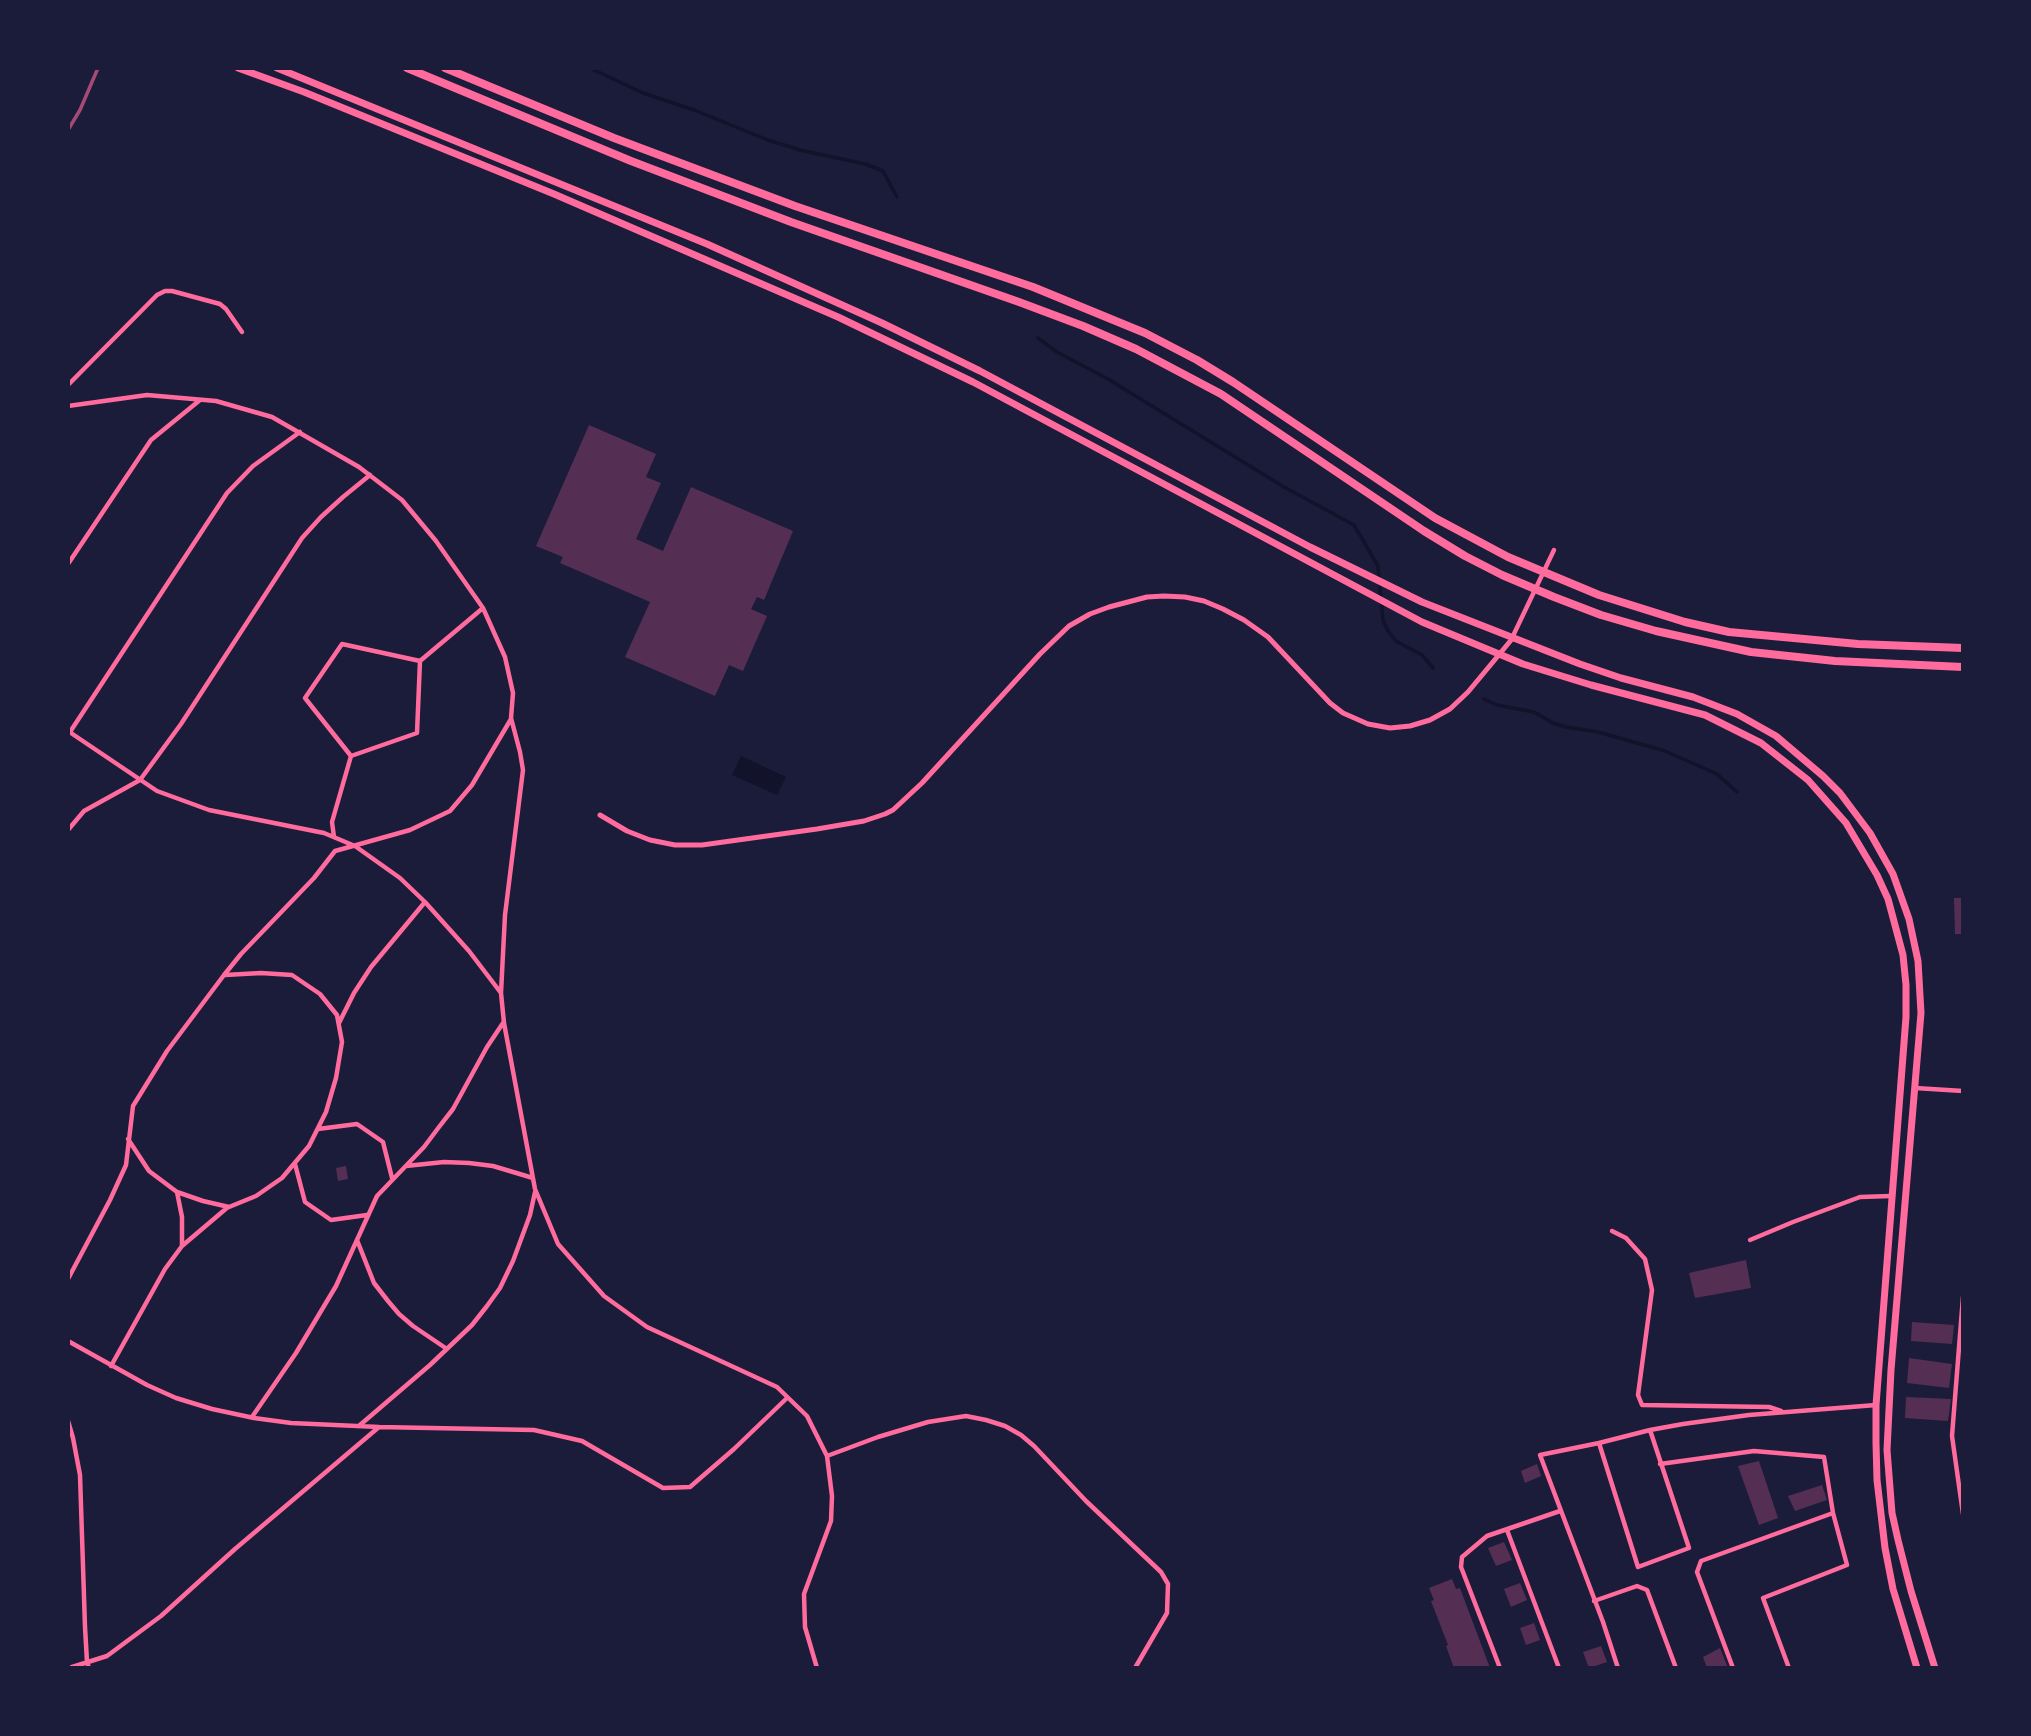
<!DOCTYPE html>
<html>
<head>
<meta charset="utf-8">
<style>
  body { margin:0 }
  #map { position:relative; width:2031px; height:1736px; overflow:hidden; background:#1b1b3a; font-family:Overpass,sans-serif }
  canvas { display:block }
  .frame { position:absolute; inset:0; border:70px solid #1b1b3a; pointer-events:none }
</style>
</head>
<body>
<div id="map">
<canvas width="2031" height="1736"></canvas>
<div class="frame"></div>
</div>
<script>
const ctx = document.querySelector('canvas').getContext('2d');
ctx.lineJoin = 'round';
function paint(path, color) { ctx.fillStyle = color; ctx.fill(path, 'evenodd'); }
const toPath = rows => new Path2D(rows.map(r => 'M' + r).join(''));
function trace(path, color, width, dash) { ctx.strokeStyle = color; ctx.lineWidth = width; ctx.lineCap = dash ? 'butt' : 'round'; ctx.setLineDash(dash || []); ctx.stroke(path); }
const water = toPath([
  [741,756,786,777,777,795,732,775]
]);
const stream = toPath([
  [590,68,643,93,694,110,768,140,800,150,865,164,883,171,897,197],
  [1038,338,1057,352,1108,379,1284,487,1354,525,1378,566,1383,620,1388,631,1396,641,1422,655,1433,668],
  [1484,699,1497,705,1534,712,1553,723,1566,727,1598,732,1665,751,1717,774,1737,792]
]);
const building = toPath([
  [589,425,656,454,646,477,661,483,636,539,663,551,691,487,793,531,764,600,757,597,751,609,767,616,743,671,729,665,715,696,625,657,650,602,560,563,563,557,536,546],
  [1954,898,1963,898,1963,934,1955,934],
  [346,1166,348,1179,338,1181,336,1168],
  [1746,1260,1751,1288,1695,1298,1689,1273],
  [1912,1322,1954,1325,1952,1344,1911,1341],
  [1909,1358,1952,1364,1949,1388,1907,1383],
  [1906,1397,1951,1399,1948,1421,1905,1418],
  [1759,1461,1778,1518,1759,1525,1738,1466],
  [1537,1464,1541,1476,1525,1483,1521,1471],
  [1822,1485,1827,1500,1795,1511,1788,1496],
  [1504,1542,1512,1560,1496,1566,1488,1548],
  [1452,1579,1456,1589,1460,1588,1490,1668,1454,1668,1446,1646,1448,1645,1431,1601,1434,1600,1429,1588],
  [1520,1583,1527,1600,1511,1607,1504,1589],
  [1534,1623,1540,1640,1526,1645,1520,1628],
  [1601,1646,1607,1662,1589,1668,1583,1652],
  [1720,1648,1728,1668,1707,1668,1703,1657]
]);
const minor = toPath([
  [68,385,157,295,165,291,172,291,220,304,226,309,242,332],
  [68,406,147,395,216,401,272,417,359,467,402,500,436,541,483,608,505,657,513,693,511,718,520,752,523,770,505,915,501,993,504,1023,535,1189,558,1244,604,1296,647,1327,777,1387,807,1416,827,1456,832,1496,831,1521,804,1594,805,1627,817,1668],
  [68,564,151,440,200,400],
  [1512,638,1554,550],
  [68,731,157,791,209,810,324,833,355,846,400,878,425,902,469,951,501,993],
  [70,732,227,493,253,466,300,432],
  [351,756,305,698,342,644,420,661],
  [68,830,84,811,140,780,181,724,302,538,321,517,343,497,370,475],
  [334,837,332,822,351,756,417,733,420,661,483,608],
  [339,1023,354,993,371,967,425,902],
  [1915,1088,1963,1091],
  [318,1129,357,1124,383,1142,392,1178],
  [128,1139,149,1171,177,1192,203,1201,229,1207,256,1196,282,1178,309,1146,326,1112,336,1078,342,1042,337,1015,320,994,292,975,261,973,225,975],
  [295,1164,305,1202,331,1220,367,1215],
  [406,1166,444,1162,469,1163,493,1166,533,1178],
  [177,1192,182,1217,182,1245],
  [1612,1231,1626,1238,1645,1259,1652,1290,1638,1395,1642,1405,1769,1407,1781,1411],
  [357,1240,374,1283,388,1301,399,1314,413,1326,447,1349],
  [1750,1240,1793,1222,1860,1197,1891,1196],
  [68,1279,110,1200,126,1165,133,1106,167,1051,224,975,241,954,314,878,335,851,410,830,450,811,472,785,511,719],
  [1963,1297,1952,1436,1963,1514],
  [68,1341,147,1385,176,1398,212,1409,254,1418,291,1423,379,1427],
  [111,1366,165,1269,182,1246,228,1207],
  [252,1417,296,1353,336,1286,377,1196,424,1147,439,1127,453,1109,487,1047,503,1023],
  [68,1421,73,1438,80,1475,85,1627,87,1662,89,1668],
  [360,1425,430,1365,472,1325,487,1306,500,1288,513,1261,530,1215,535,1192],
  [1599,1443,1638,1567,1689,1548,1650,1430],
  [827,1456,878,1437,928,1422,966,1416,986,1420,1005,1426,1021,1435,1034,1446,1086,1501,1161,1572,1168,1584,1167,1613,1135,1668],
  [1660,1464,1754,1451,1824,1457,1833,1513,1847,1565,1763,1598,1789,1668],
  [1507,1530,1559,1668],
  [1594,1601,1637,1586,1647,1590,1676,1668],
  [69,1668,107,1656,161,1616,235,1549,379,1427,534,1430,582,1441,663,1488,690,1487,734,1449,787,1398],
  [1500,1668,1461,1567,1462,1557,1487,1536,1560,1511],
  [1618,1668,1603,1622,1540,1455,1599,1443,1650,1430,1683,1424,1749,1415,1876,1405],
  [1733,1668,1697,1572,1701,1561,1833,1513]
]);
const tertiary = toPath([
  [600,815,627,831,650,840,675,845,702,845,817,829,864,821,885,814,893,810,922,783,1040,654,1069,626,1090,614,1109,607,1147,597,1164,596,1185,597,1204,601,1223,609,1244,620,1268,637,1330,703,1343,713,1368,724,1390,728,1410,726,1430,720,1450,709,1468,692,1512,639]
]);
const primary = toPath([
  [238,68,304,92,554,194,838,317,973,382,1422,622,1523,664,1591,685,1705,715,1761,743,1808,780,1846,823,1877,875,1888,899,1903,955,1906,985,1906,1017,1876,1405,1876,1443,1877,1480,1885,1548,1893,1589,1917,1668],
  [277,68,707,244,882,323,980,371,1310,547,1422,602,1580,664,1621,678,1693,697,1737,714,1776,736,1823,776,1840,793,1870,833,1893,874,1909,919,1918,961,1921,1013,1891,1370,1887,1450,1892,1513,1898,1540,1911,1591,1935,1668]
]);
const motorway = toPath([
  [407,68,631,161,791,222,1019,302,1083,326,1136,349,1221,394,1424,531,1465,556,1502,575,1554,597,1601,615,1656,631,1751,652,1835,661,1963,667],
  [445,68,614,138,795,206,1033,287,1145,333,1197,360,1233,382,1435,518,1508,557,1599,595,1685,622,1729,632,1858,644,1963,648]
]);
const rail = toPath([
  [68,130,80,110,98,68]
]);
paint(water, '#12122b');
trace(stream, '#12122b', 3.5);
paint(building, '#542f53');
trace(minor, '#ff6b9d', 4.5);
trace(tertiary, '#ff6b9d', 5);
trace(primary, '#ff6b9d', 7);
trace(motorway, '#ff6b9d', 8);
trace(rail, '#a44b75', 3.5);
</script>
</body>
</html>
